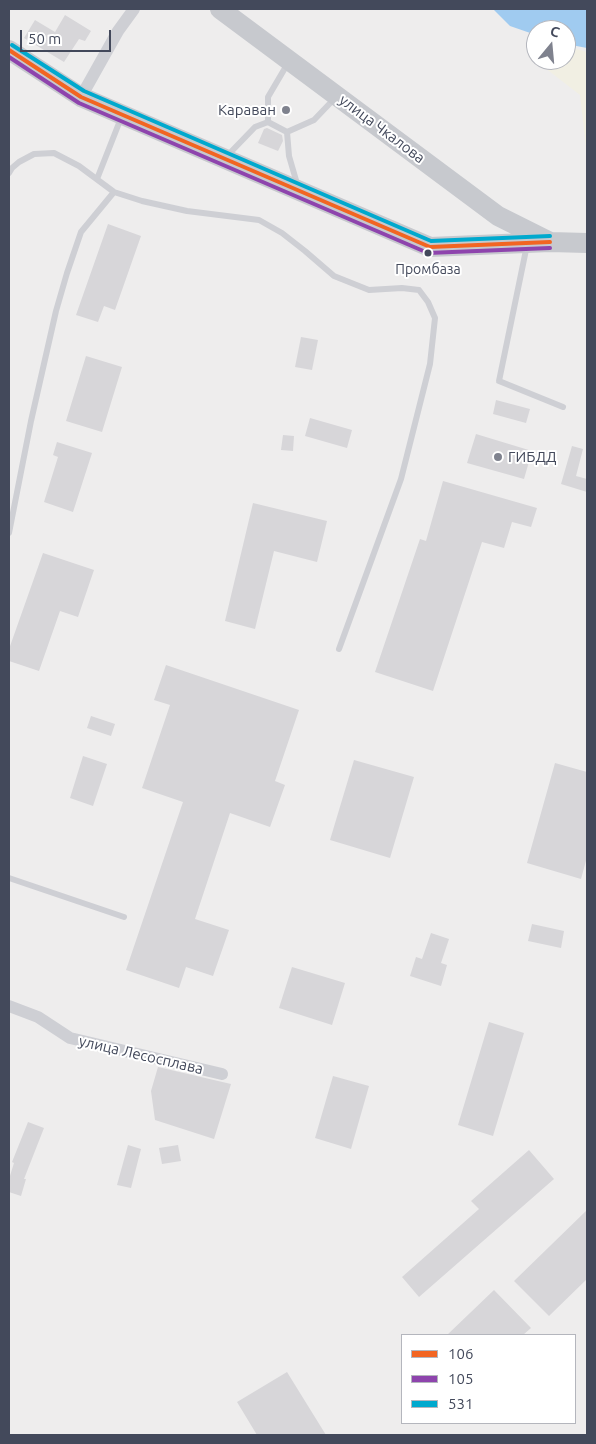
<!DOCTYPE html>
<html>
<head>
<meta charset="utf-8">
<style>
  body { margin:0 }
  #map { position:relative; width:596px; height:1444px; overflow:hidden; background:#eeeded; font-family:Ubuntu,sans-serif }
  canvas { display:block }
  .frame { position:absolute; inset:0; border:10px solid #43495b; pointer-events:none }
  .legend { position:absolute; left:401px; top:1334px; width:175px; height:90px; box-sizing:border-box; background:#fff; border:1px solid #b4b6bd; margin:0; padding:6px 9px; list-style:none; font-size:15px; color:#43495b }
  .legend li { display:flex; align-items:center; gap:10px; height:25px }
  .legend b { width:25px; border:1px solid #b4b6bd }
  .north { position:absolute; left:526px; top:20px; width:50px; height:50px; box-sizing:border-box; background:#fff; border:1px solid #b4b6bd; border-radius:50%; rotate:17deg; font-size:14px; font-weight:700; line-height:20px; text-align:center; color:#43495b }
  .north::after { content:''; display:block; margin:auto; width:18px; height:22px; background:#7f828e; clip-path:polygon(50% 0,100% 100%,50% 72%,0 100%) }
  .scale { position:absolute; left:20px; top:30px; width:91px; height:22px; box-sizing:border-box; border:2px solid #43495b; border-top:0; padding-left:6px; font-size:15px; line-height:18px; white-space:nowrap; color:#43495b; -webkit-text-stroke:4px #fff; paint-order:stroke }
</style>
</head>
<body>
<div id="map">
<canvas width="596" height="1444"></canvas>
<div class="frame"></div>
<ul class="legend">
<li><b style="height:6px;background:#f26522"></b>106</li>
<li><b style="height:6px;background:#8e44ad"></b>105</li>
<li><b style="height:6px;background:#00a9ce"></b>531</li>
</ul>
<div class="north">С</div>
<div class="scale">50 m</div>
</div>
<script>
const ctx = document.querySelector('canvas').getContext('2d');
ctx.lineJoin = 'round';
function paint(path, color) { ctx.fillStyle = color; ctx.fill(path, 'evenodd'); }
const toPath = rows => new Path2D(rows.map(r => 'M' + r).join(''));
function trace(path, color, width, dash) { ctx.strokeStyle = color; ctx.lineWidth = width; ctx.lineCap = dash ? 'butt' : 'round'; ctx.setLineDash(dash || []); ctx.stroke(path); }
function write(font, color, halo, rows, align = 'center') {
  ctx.font = font + ' Ubuntu,sans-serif'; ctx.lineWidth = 4; ctx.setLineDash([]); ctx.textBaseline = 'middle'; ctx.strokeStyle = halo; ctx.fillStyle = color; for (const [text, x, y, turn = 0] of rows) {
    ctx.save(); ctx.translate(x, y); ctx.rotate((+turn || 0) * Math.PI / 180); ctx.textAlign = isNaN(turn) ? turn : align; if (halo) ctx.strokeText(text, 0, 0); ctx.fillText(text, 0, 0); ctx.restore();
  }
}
const sand = toPath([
  [531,36,536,38,536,60,566,60,566,46,587,52,587,156,580,95,531,57]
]);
const water = toPath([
  [493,9,587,9,587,48,566,44,566,30,536,30,536,35,510,26]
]);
const building = toPath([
  [65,15,91,31,85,41,79,39,64,62,24,38,35,20,55,32],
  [267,128,282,135,283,141,278,151,258,143,264,129],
  [108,224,141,236,115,310,104,306,98,322,76,315],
  [301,337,318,340,312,370,295,367],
  [86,356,122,367,102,432,66,421],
  [496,400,530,409,526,423,493,414],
  [310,418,352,430,347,448,305,436],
  [476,434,532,451,524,479,467,463],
  [283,435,294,436,293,451,281,450],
  [57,442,92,453,73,512,44,502,58,457,53,455],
  [572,446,583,449,576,476,587,479,587,492,561,484],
  [443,481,537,508,531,527,512,522,504,548,482,542,433,691,375,672,420,539,426,541],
  [253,503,327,521,317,562,274,551,255,629,225,621],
  [43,553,94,570,78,617,60,611,39,671,9,661,9,649],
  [166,665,299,710,275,781,285,785,270,827,230,813,195,919,229,930,213,976,186,967,179,988,126,970,183,802,142,788,170,705,154,700],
  [91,716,115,724,111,736,87,728],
  [83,756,107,764,93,806,70,798],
  [354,760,414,777,390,858,330,840],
  [555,763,587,772,587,857,581,879,527,863],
  [532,924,564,931,561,948,528,941],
  [431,933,449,939,441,963,447,965,441,986,410,976,416,957,422,959],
  [292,967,345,983,332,1025,279,1008],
  [489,1022,524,1033,493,1136,458,1125],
  [158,1067,231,1084,214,1139,155,1120,151,1091],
  [333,1076,369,1086,351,1149,315,1138],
  [28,1122,44,1128,24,1179,26,1179,21,1196,9,1192,9,1179,14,1163,12,1162],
  [128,1145,141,1149,131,1188,117,1185],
  [178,1145,181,1161,162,1164,159,1148],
  [529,1150,554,1179,419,1297,402,1277,479,1209,471,1201],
  [587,1210,587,1279,549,1316,514,1281],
  [494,1290,531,1328,523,1335,447,1335],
  [287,1372,326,1435,257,1435,237,1402]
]);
const service = toPath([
  [268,122,268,97,288,63],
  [287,132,314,120,335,98],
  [227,156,255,127,268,122,287,132,289,156,298,187],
  [9,173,12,168,19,162,34,154,54,153,79,166,114,192,142,201,187,211,259,220,282,233,305,251,334,276,369,290,402,288,419,290,428,302,435,318,430,364,401,479,339,649],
  [97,179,121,118],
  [527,245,499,381,563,407],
  [9,533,31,421,56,311,67,273,81,232,114,192],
  [9,878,124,917]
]);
const minor = toPath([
  [81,97,118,31,134,9],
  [9,1006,38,1017,70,1038,222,1074]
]);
const primary = toPath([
  [220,9,498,216,550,242],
  [9,50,81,97,430,247,550,242,587,243]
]);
const bus1 = toPath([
  [9,50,81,97,430,247,550,242]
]);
const bus2 = toPath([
  [9,57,79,103,428,253,550,248]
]);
const bus3 = toPath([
  [12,45,84,91,431,241,550,236]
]);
const markers = [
  [286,110,5,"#7f828e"],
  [428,253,4.5,"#43495b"],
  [498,457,5,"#7f828e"]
];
const busNames = [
  ["Промбаза",428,269]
];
const poiNames = [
  ["Караван",276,110],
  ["ГИБДД",508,457,"left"]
];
const streetNames = [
  ["улица Чкалова",382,129,37],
  ["улица Лесосплава",141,1055,13]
];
paint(sand, '#f1efe3');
paint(water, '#a0cbf0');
paint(building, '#d7d6d9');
trace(service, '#cecfd4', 6);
trace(minor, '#cecfd4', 12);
trace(primary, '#c7c9ce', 20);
trace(bus1, '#f26522', 4);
trace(bus2, '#8e44ad', 4);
trace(bus3, '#00a9ce', 4);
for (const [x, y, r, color] of markers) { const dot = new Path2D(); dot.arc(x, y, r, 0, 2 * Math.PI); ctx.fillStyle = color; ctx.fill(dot); trace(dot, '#fff', 2); }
write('14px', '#43495b', '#fff', busNames);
write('15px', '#43495b', '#fff', poiNames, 'right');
write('15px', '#43495b', '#fff', streetNames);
</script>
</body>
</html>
